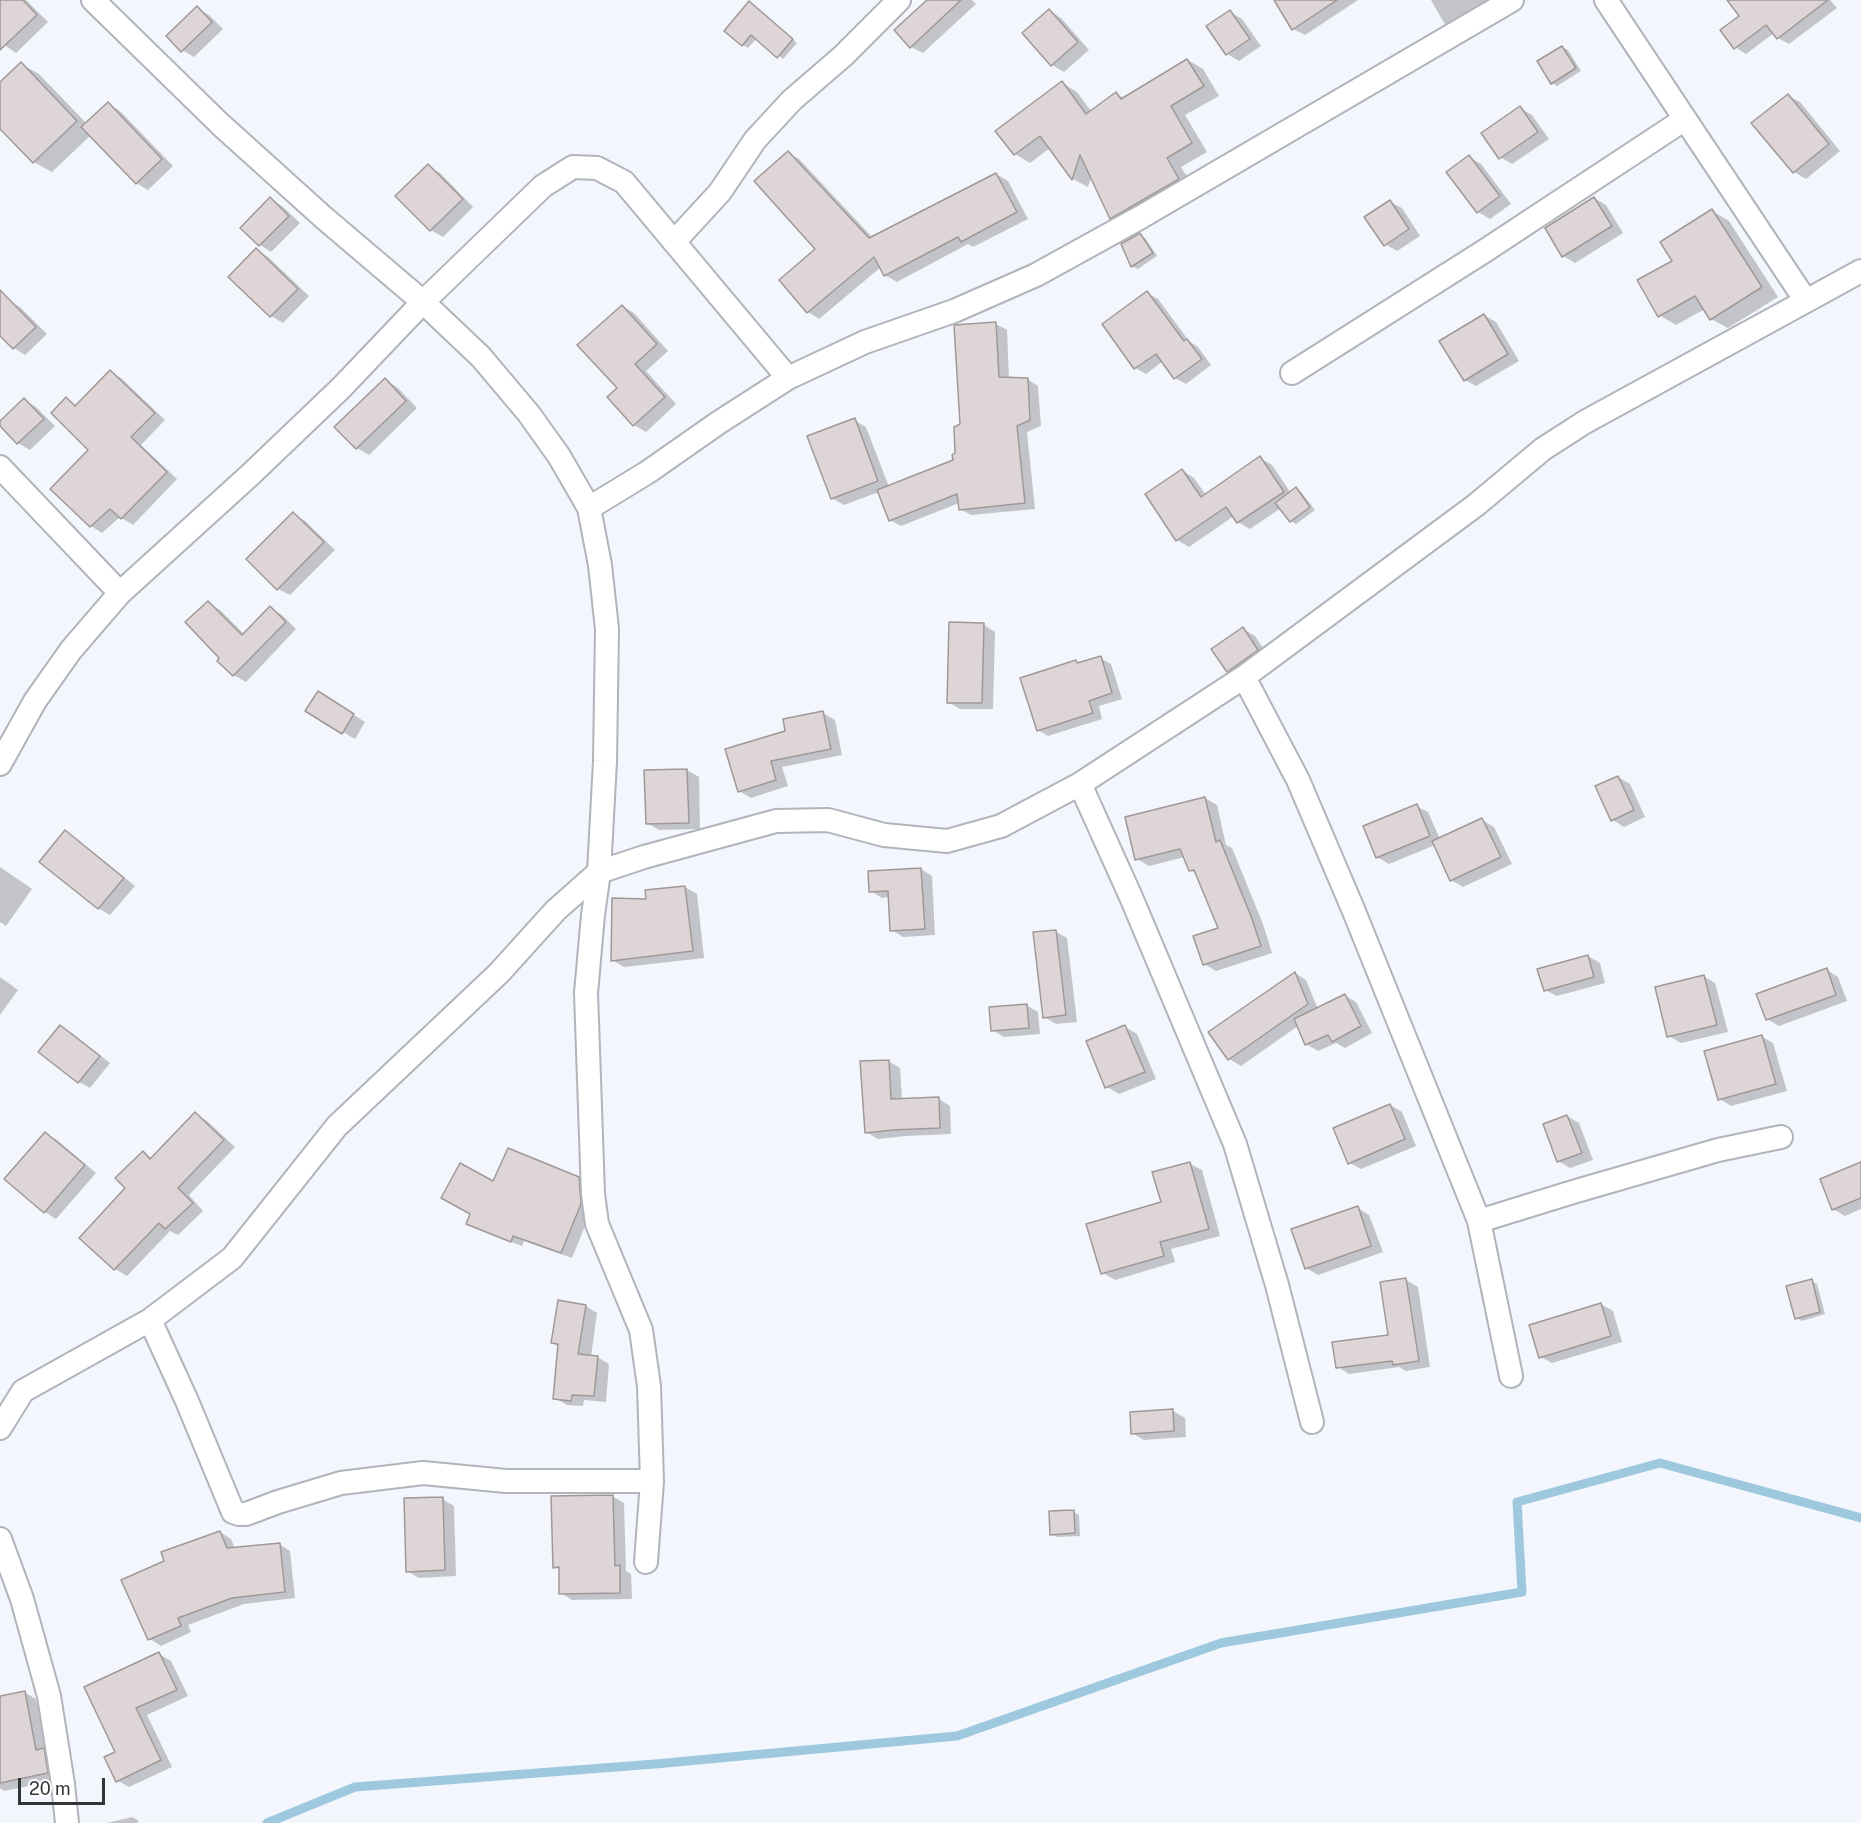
<!DOCTYPE html>
<html>
<head>
<meta charset="utf-8">
<style>
  body { margin:0 }
  #map { position:relative; width:1861px; height:1823px; overflow:hidden; background:#f3f6fc; font-family:"Public Sans",sans-serif }
  canvas { display:block }
  .scale { position:absolute; left:18px; top:1778px; width:87px; height:27px; box-sizing:border-box; border:3px solid #343537; border-top:0; padding-left:8px; font-size:18px; line-height:21px; white-space:nowrap; color:#343537; -webkit-text-stroke:4px #fff; paint-order:stroke }
</style>
</head>
<body>
<div id="map">
<canvas width="1861" height="1823"></canvas>
<div class="scale">20 m</div>
</div>
<script>
const ctx = document.querySelector('canvas').getContext('2d');
ctx.lineJoin = 'round';
function paint(path, color) { ctx.fillStyle = color; ctx.fill(path, 'evenodd'); }
const toPath = rows => new Path2D(rows.map(r => 'M' + r).join(''));
function trace(path, color, width, dash) { ctx.strokeStyle = color; ctx.lineWidth = width; ctx.lineCap = dash ? 'butt' : 'round'; ctx.setLineDash(dash || []); ctx.stroke(path); }
const shadow = toPath([
  [0,0,26,0,48,22,16,53,0,42],
  [929,0,972,0,976,4,923,53,911,47],
  [1275,0,1358,0,1305,35,1293,29],
  [1431,0,1496,0,1454,29,1444,23],
  [1729,0,1830,0,1837,8,1789,44,1778,38,1774,33,1746,54,1735,47,1741,16],
  [755,6,797,43,783,59,757,38,748,48,743,45],
  [197,8,209,15,223,29,194,57,182,50],
  [1050,11,1061,18,1089,50,1064,72,1052,65],
  [1230,12,1242,19,1261,46,1239,61,1227,54],
  [1562,47,1568,50,1581,71,1557,86,1552,83],
  [1188,60,1203,69,1219,96,1185,115,1207,152,1181,167,1194,188,1126,227,1111,218,1092,176,1088,187,1073,179,1050,148,1030,163,1015,154,1062,83,1077,92,1091,111,1116,94,1124,98],
  [21,64,39,74,87,124,108,104,120,111,173,166,148,190,136,183,91,135,52,172,34,162,0,127,0,84],
  [1788,96,1800,102,1840,151,1806,179,1794,172],
  [1520,108,1532,115,1549,139,1512,164,1500,157],
  [788,153,799,159,873,238,996,174,1008,181,1028,219,973,247,968,244,897,282,885,275,881,267,819,319,808,312,818,249],
  [1469,157,1481,164,1511,204,1490,219,1478,212,1449,173],
  [428,166,440,173,473,207,443,237,431,230],
  [1594,198,1606,205,1623,233,1575,263,1563,256],
  [271,199,282,206,300,223,271,252,260,245],
  [1390,202,1402,208,1420,236,1397,251,1385,244],
  [1712,211,1729,221,1778,297,1728,328,1711,319,1705,309,1676,325,1659,315,1674,261],
  [1140,235,1145,238,1157,256,1138,269,1132,266],
  [257,250,268,257,309,296,283,323,271,316],
  [1147,293,1158,299,1189,341,1198,347,1211,365,1186,384,1175,378,1163,361,1146,374,1135,368],
  [10,301,21,308,47,334,25,355,14,348,0,334,0,311],
  [622,306,634,313,668,351,646,371,676,404,646,432,634,425,609,397,619,388],
  [1484,315,1496,322,1519,361,1476,386,1465,380],
  [996,324,1007,330,1009,379,1027,379,1038,386,1041,426,1027,432,1035,509,971,515,960,509,959,503,901,526,890,520,879,492,844,505,832,498,854,420,866,427,889,487,954,461,961,425],
  [110,372,121,378,165,420,141,445,177,479,133,525,120,517,102,533,91,526,52,489,90,450,67,399,77,406],
  [385,380,397,387,417,408,369,455,357,448],
  [24,400,36,407,55,426,30,450,18,443,0,424],
  [1260,458,1272,465,1291,493,1296,489,1301,492,1315,510,1296,524,1291,521,1281,508,1250,529,1238,522,1234,516,1189,547,1177,540,1183,471,1194,478,1206,495],
  [293,514,305,521,335,550,290,595,278,589],
  [208,603,220,610,245,635,270,608,282,615,296,629,246,682,234,675,222,658],
  [984,625,995,632,993,709,960,709,948,702],
  [1243,629,1255,636,1269,657,1239,678,1228,671],
  [1100,658,1111,664,1122,699,1099,706,1102,719,1048,736,1038,730,1076,662,1080,664],
  [330,700,365,722,355,739,343,732],
  [823,713,835,720,842,755,782,767,788,786,751,798,739,791,787,732],
  [687,770,699,777,700,829,659,830,647,823],
  [1618,777,1630,784,1645,817,1624,827,1613,820],
  [1205,798,1217,805,1226,845,1232,848,1263,924,1272,953,1216,971,1204,964,1220,929,1197,874,1190,870,1185,857,1149,866,1137,859],
  [1416,806,1428,812,1440,839,1482,820,1494,827,1512,864,1463,887,1451,880,1435,845,1389,864,1377,857],
  [66,832,77,839,135,886,110,915,98,908],
  [0,867,32,889,6,926,0,922],
  [921,869,932,876,935,935,903,937,892,930,890,897,882,898,871,891],
  [685,887,697,894,704,958,624,967,612,960,648,900,647,891],
  [1055,931,1067,938,1077,1022,1056,1024,1044,1017],
  [1588,956,1600,963,1605,983,1557,996,1545,990],
  [1827,970,1838,977,1847,1001,1779,1026,1767,1019],
  [1295,973,1306,980,1318,1009,1344,995,1356,1002,1372,1033,1345,1048,1336,1043,1318,1051,1306,1044,1298,1026,1241,1066,1229,1059],
  [1703,976,1715,983,1728,1032,1681,1043,1669,1036],
  [0,977,18,990,0,1015],
  [1026,1005,1038,1012,1040,1034,1004,1037,992,1030],
  [60,1027,72,1033,110,1063,90,1088,79,1082],
  [1125,1027,1137,1034,1156,1079,1119,1094,1107,1087],
  [1761,1036,1773,1043,1787,1091,1731,1106,1720,1099],
  [888,1061,900,1068,902,1100,939,1099,950,1106,951,1134,906,1136,878,1139,866,1132],
  [1390,1105,1402,1112,1416,1146,1361,1169,1350,1163],
  [195,1114,207,1121,235,1147,189,1195,203,1211,178,1235,170,1231,127,1276,115,1269,127,1188,143,1153,152,1158],
  [1567,1116,1579,1123,1593,1160,1570,1168,1558,1161],
  [46,1134,57,1140,96,1173,56,1219,45,1212],
  [1190,1164,1202,1170,1220,1236,1171,1249,1175,1262,1115,1280,1103,1273,1162,1203],
  [1861,1164,1861,1209,1845,1216,1833,1209],
  [578,1178,589,1185,591,1211,572,1258,524,1241,522,1246,478,1229,468,1223,494,1183],
  [1358,1208,1369,1215,1383,1252,1318,1275,1306,1268],
  [1406,1280,1418,1287,1430,1367,1406,1371,1399,1367,1349,1374,1338,1367,1390,1336],
  [1812,1281,1817,1284,1825,1314,1802,1321,1796,1318],
  [1601,1304,1613,1311,1622,1342,1552,1363,1541,1357],
  [586,1306,597,1313,591,1357,597,1357,609,1364,606,1402,584,1400,583,1406,567,1405,555,1398,559,1347,552,1343],
  [1173,1411,1185,1418,1186,1437,1144,1440,1132,1433,1131,1413],
  [612,1496,624,1503,626,1571,631,1574,632,1599,572,1600,561,1593,561,1570,554,1567],
  [442,1499,454,1506,456,1576,419,1578,407,1571],
  [1073,1512,1079,1515,1080,1536,1057,1537,1052,1534],
  [220,1532,231,1539,235,1549,279,1544,290,1551,295,1598,244,1604,188,1625,191,1632,161,1646,150,1639,123,1581,166,1562],
  [159,1654,171,1661,188,1696,147,1715,172,1767,129,1787,117,1780,117,1752],
  [24,1692,36,1699,47,1752,59,1780,4,1791,0,1788,0,1697],
  [132,1817,138,1820,138,1823,107,1823]
]);
const stream = toPath([
  [267,1823,355,1787,655,1764,957,1736,1221,1643,1522,1592,1517,1502,1660,1463,1861,1518]
]);
const building = toPath([
  [0,0,23,0,37,15,0,50,0,0],
  [927,0,961,0,910,48,894,30,927,0],
  [1274,0,1337,0,1292,30,1274,0],
  [1727,0,1828,0,1777,39,1766,25,1734,49,1720,30,1739,16,1727,0],
  [749,1,793,39,777,58,751,35,742,46,724,31,749,1],
  [197,6,212,22,181,52,166,36,197,6],
  [1049,9,1078,42,1051,66,1022,33,1049,9],
  [1230,10,1250,39,1226,55,1206,26,1230,10],
  [1562,46,1576,68,1551,84,1537,61,1562,46],
  [1187,59,1204,86,1171,106,1192,143,1167,158,1179,179,1110,219,1080,155,1072,180,1040,136,1014,155,995,131,1062,81,1086,114,1116,92,1121,99,1187,59],
  [21,62,77,121,33,163,0,129,0,82,21,62],
  [1788,94,1829,144,1793,173,1751,123,1788,94],
  [108,102,162,159,136,184,81,127,108,102],
  [1520,106,1538,132,1499,159,1481,133,1520,106],
  [788,151,869,238,996,173,1017,212,961,242,958,237,884,276,874,257,807,313,779,280,815,249,754,181,788,151],
  [1469,155,1500,196,1477,213,1446,172,1469,155],
  [428,164,463,199,430,231,395,196,428,164],
  [270,197,289,216,259,246,240,228,270,197],
  [1594,197,1612,226,1562,257,1545,228,1594,197],
  [1390,200,1409,229,1384,246,1364,217,1390,200],
  [1712,209,1762,287,1710,320,1695,296,1658,317,1637,280,1672,261,1660,242,1712,209],
  [1140,233,1153,253,1131,267,1121,244,1140,233],
  [256,248,298,289,270,317,228,277,256,248],
  [0,290,36,327,13,349,0,336,0,290],
  [1147,291,1184,341,1187,339,1202,359,1174,379,1156,354,1134,369,1102,324,1147,291],
  [622,305,657,344,635,364,665,397,633,426,607,397,617,388,577,345,622,305],
  [1484,314,1508,354,1464,381,1439,341,1484,314],
  [996,322,999,377,1028,378,1030,420,1017,426,1025,503,959,510,957,494,889,521,877,490,953,460,952,455,955,453,954,427,960,424,954,325,996,322],
  [110,370,155,413,131,437,167,472,121,519,110,509,90,527,50,489,88,450,51,413,66,397,75,406,110,370],
  [385,378,406,401,356,449,334,427,385,378],
  [24,398,44,419,17,444,0,426,0,421,24,398],
  [855,418,878,481,831,499,807,436,855,418],
  [1260,456,1284,492,1237,523,1226,507,1176,541,1145,494,1182,469,1201,497,1260,456],
  [1296,487,1310,507,1290,522,1275,503,1296,487],
  [293,512,324,542,277,590,246,559,293,512],
  [208,601,242,635,270,606,286,622,233,676,217,661,219,658,185,622,208,601],
  [949,622,984,623,982,703,947,703,949,622],
  [1243,627,1258,650,1227,672,1211,649,1243,627],
  [1101,656,1112,693,1089,701,1093,713,1037,731,1020,678,1076,660,1077,663,1101,656],
  [318,691,354,714,342,734,305,711,318,691],
  [823,711,831,749,771,761,776,780,738,792,725,749,785,731,783,719,823,711],
  [687,769,689,823,646,824,644,770,687,769],
  [1618,776,1634,810,1611,821,1595,786,1618,776],
  [1205,797,1216,842,1220,840,1251,916,1261,946,1203,965,1193,936,1218,928,1194,870,1189,871,1180,849,1135,860,1125,817,1205,797],
  [1417,804,1430,836,1376,858,1363,826,1417,804],
  [1482,818,1501,857,1450,881,1432,841,1482,818],
  [65,830,124,878,98,909,39,862,65,830],
  [921,868,925,929,890,931,888,891,869,892,868,871,921,868],
  [685,886,693,951,611,961,612,898,646,899,645,890,685,886],
  [1056,930,1066,1015,1043,1018,1033,932,1056,930],
  [1588,955,1594,977,1544,991,1537,969,1588,955],
  [1827,968,1836,995,1766,1020,1756,994,1827,968],
  [1295,972,1308,1004,1228,1060,1208,1032,1295,972],
  [1704,975,1717,1025,1667,1037,1655,987,1704,975],
  [1345,994,1361,1026,1332,1042,1328,1035,1305,1045,1294,1019,1345,994],
  [1027,1004,1029,1028,991,1031,989,1007,1027,1004],
  [60,1025,100,1056,78,1083,38,1052,60,1025],
  [1125,1025,1145,1072,1105,1088,1086,1041,1125,1025],
  [1762,1035,1776,1084,1718,1100,1704,1051,1762,1035],
  [889,1060,891,1099,939,1097,940,1128,893,1130,865,1133,860,1061,889,1060],
  [1390,1104,1405,1139,1348,1164,1333,1128,1390,1104],
  [195,1112,224,1140,178,1188,193,1203,165,1229,159,1223,114,1270,79,1238,125,1188,115,1178,143,1151,150,1159,195,1112],
  [1567,1115,1582,1153,1557,1162,1543,1124,1567,1115],
  [45,1132,85,1165,44,1213,4,1179,45,1132],
  [508,1148,579,1177,581,1204,561,1253,513,1236,511,1242,466,1224,470,1214,441,1198,460,1163,493,1181,508,1148],
  [1190,1162,1209,1229,1160,1242,1164,1256,1101,1274,1086,1224,1161,1202,1152,1172,1190,1162],
  [1861,1162,1861,1198,1832,1210,1820,1179,1861,1162],
  [1358,1206,1371,1246,1305,1269,1291,1229,1358,1206],
  [1406,1278,1419,1361,1393,1365,1392,1361,1336,1368,1332,1342,1388,1335,1380,1282,1406,1278],
  [1812,1279,1820,1312,1795,1319,1786,1286,1812,1279],
  [558,1300,586,1305,578,1354,598,1356,594,1396,572,1395,571,1401,553,1399,558,1344,551,1343,558,1300],
  [1601,1303,1611,1336,1539,1358,1529,1325,1601,1303],
  [1173,1409,1174,1431,1131,1434,1130,1412,1173,1409],
  [613,1495,615,1566,620,1565,620,1593,559,1594,559,1567,553,1568,551,1496,613,1495],
  [443,1497,445,1570,406,1572,404,1498,443,1497],
  [1074,1510,1075,1533,1050,1535,1049,1511,1074,1510],
  [220,1531,227,1548,280,1543,285,1592,232,1598,178,1618,181,1626,148,1640,121,1580,164,1561,161,1552,220,1531],
  [159,1652,177,1690,136,1708,161,1760,116,1782,104,1757,115,1752,84,1687,159,1652],
  [25,1691,36,1750,44,1748,48,1773,0,1783,0,1696,25,1691]
]);
const street = toPath([
  [93,0,220,124,323,217,423,302,481,357,529,414,559,456,589,508,600,565,607,629,605,761,599,872,593,915,586,993,593,1194,597,1224,641,1330,649,1386,652,1481,646,1562],
  [1685,119,1806,301],
  [674,242,720,192,755,140,792,100,843,56,899,0],
  [1292,373,1483,252,1685,119,1606,0],
  [0,467,120,593],
  [589,508,648,472,718,423,788,378,865,342,954,311,1036,275,1141,217,1512,0],
  [1244,677,1298,780,1353,909,1479,1221,1511,1376],
  [0,764,35,701,71,650,120,593,250,475,341,388,423,302,543,186,573,167,597,168,624,182,788,378],
  [1080,784,1131,897,1235,1144,1277,1285,1312,1422],
  [1479,1221,1573,1192,1718,1150,1781,1137],
  [150,1320,187,1401,233,1512,239,1514,246,1514,278,1502,341,1483,423,1473,506,1481,652,1481],
  [0,1428,23,1391,150,1320,232,1258,337,1126,499,973,556,910,599,872,644,857,776,821,828,820,884,835,947,841,1001,826,1080,784,1244,677,1476,505,1543,449,1585,422,1861,271],
  [0,1539,22,1599,49,1696,63,1784,67,1823]
]);
paint(shadow, '#0003');
trace(stream, '#9ec8de', 9);
paint(building, '#ded6d6');
trace(building, '#a09898', 1.5);
trace(street, '#b1b4ba', 26);
trace(street, '#fff', 22);
</script>
</body>
</html>
